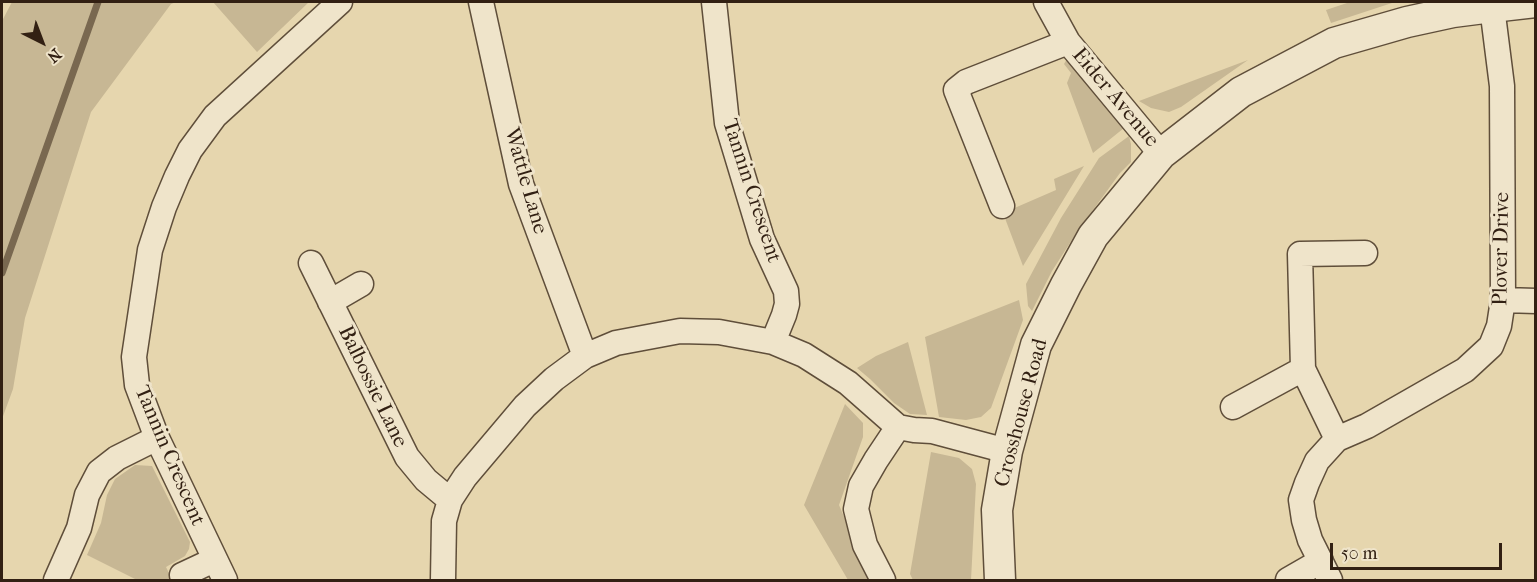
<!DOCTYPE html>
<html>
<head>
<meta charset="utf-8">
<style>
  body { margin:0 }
  #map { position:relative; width:1537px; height:582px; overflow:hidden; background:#e6d6ae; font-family:"IM FELL French Canon",serif }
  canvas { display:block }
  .frame { position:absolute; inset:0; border:3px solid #322013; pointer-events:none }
  .north { position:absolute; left:12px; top:12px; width:60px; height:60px; -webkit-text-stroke:4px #efe4ca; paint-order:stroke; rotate:138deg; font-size:16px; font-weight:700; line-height:24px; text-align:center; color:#322013 }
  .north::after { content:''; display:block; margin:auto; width:21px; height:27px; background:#322013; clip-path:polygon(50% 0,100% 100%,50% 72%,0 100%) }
  .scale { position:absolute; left:1330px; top:543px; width:172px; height:27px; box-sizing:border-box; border:3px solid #322013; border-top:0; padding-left:8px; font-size:18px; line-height:21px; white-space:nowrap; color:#322013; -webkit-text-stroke:4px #efe4ca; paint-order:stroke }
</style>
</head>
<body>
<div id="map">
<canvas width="1537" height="582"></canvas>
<div class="frame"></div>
<div class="north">N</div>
<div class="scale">50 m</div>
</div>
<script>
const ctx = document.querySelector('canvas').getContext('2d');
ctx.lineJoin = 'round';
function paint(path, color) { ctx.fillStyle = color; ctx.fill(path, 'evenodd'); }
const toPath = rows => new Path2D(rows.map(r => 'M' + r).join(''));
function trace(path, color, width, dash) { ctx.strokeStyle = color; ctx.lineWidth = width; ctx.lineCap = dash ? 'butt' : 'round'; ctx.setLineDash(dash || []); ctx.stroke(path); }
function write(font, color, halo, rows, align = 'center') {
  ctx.font = font + ' "IM FELL French Canon",serif'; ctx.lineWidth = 6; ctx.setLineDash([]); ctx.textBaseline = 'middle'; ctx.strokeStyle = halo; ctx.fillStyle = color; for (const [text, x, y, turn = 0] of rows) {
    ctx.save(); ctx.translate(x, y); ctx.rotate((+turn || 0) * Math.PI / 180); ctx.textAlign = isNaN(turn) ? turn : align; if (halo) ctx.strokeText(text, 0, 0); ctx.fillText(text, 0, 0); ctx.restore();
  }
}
const green = toPath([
  [12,2,176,2,171,4,91,112,25,318,13,389,2,419,2,21],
  [211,2,309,2,257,52,213,2],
  [1350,2,1395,2,1331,23,1326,10],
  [1067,59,1124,128,1093,153,1067,83,1071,73,1064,64],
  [1248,60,1181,107,1169,112,1151,108,1139,101],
  [1129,136,1131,144,1131,162,1120,173,1077,232,1052,271,1032,311,1028,306,1026,284,1061,218,1099,158],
  [1084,166,1023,266,1003,213,1056,190,1054,179],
  [1019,300,1023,320,991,408,981,417,966,420,939,417,925,337],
  [908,342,927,415,910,414,894,403,870,379,857,368,876,356],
  [845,404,863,423,863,437,839,505,871,580,848,580,804,505],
  [931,452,959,458,972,469,976,484,971,580,913,580,910,574],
  [135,465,152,466,190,542,189,549,185,556,166,567,172,579,170,580,137,580,87,555,101,523,107,495,115,479]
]);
const stream = toPath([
  [2,273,98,2]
]);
const minor = toPath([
  [481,2,521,184,585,356],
  [714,2,727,123,762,239,786,291,787,304,784,315,773,342],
  [1046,2,1068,42,1161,154],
  [1002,206,956,90,966,82,1068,42],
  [311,263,407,457,426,480,450,500],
  [1503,300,1536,301],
  [330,302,361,284],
  [1233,407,1303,369],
  [1337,439,1303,369,1300,254,1365,253],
  [182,575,214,560],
  [56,580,79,528,87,495,99,472,117,458,157,438],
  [225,580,157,438,137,385,134,357,150,250,164,207,177,176,190,150,215,116,340,2],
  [443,580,444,521,450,500,465,477,525,406,554,379,585,356,616,343,680,331,719,332,773,342,804,355,848,383,898,427],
  [883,580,865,545,856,509,861,486,876,460,898,427,914,430,932,431,1007,451],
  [1288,580,1321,561],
  [1330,580,1310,540,1304,520,1301,500,1307,483,1317,461,1337,439,1367,426,1465,370,1491,346,1499,326,1503,300,1502,86,1492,7]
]);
const tertiary = toPath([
  [1000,580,997,510,1007,451,1036,345,1066,285,1093,236,1161,154,1241,92,1334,43,1407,22,1453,12,1492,7,1536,2]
]);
const streetNames = [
  ["Eider Avenue",1115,98,50],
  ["Wattle Lane",525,181,74],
  ["Tannin Crescent",751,191,72],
  ["Plover Drive",1502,249,-89],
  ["Balbossie Lane",372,387,64],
  ["Crosshouse Road",1022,413,-75],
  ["Tannin Crescent",169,456,67]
];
paint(green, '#c7b794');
trace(stream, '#796850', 7);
trace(minor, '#5f4e3a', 27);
trace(tertiary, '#5f4e3a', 33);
trace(minor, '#efe4ca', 24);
trace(tertiary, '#efe4ca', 30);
write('21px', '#322013', '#efe4ca', streetNames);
</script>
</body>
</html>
